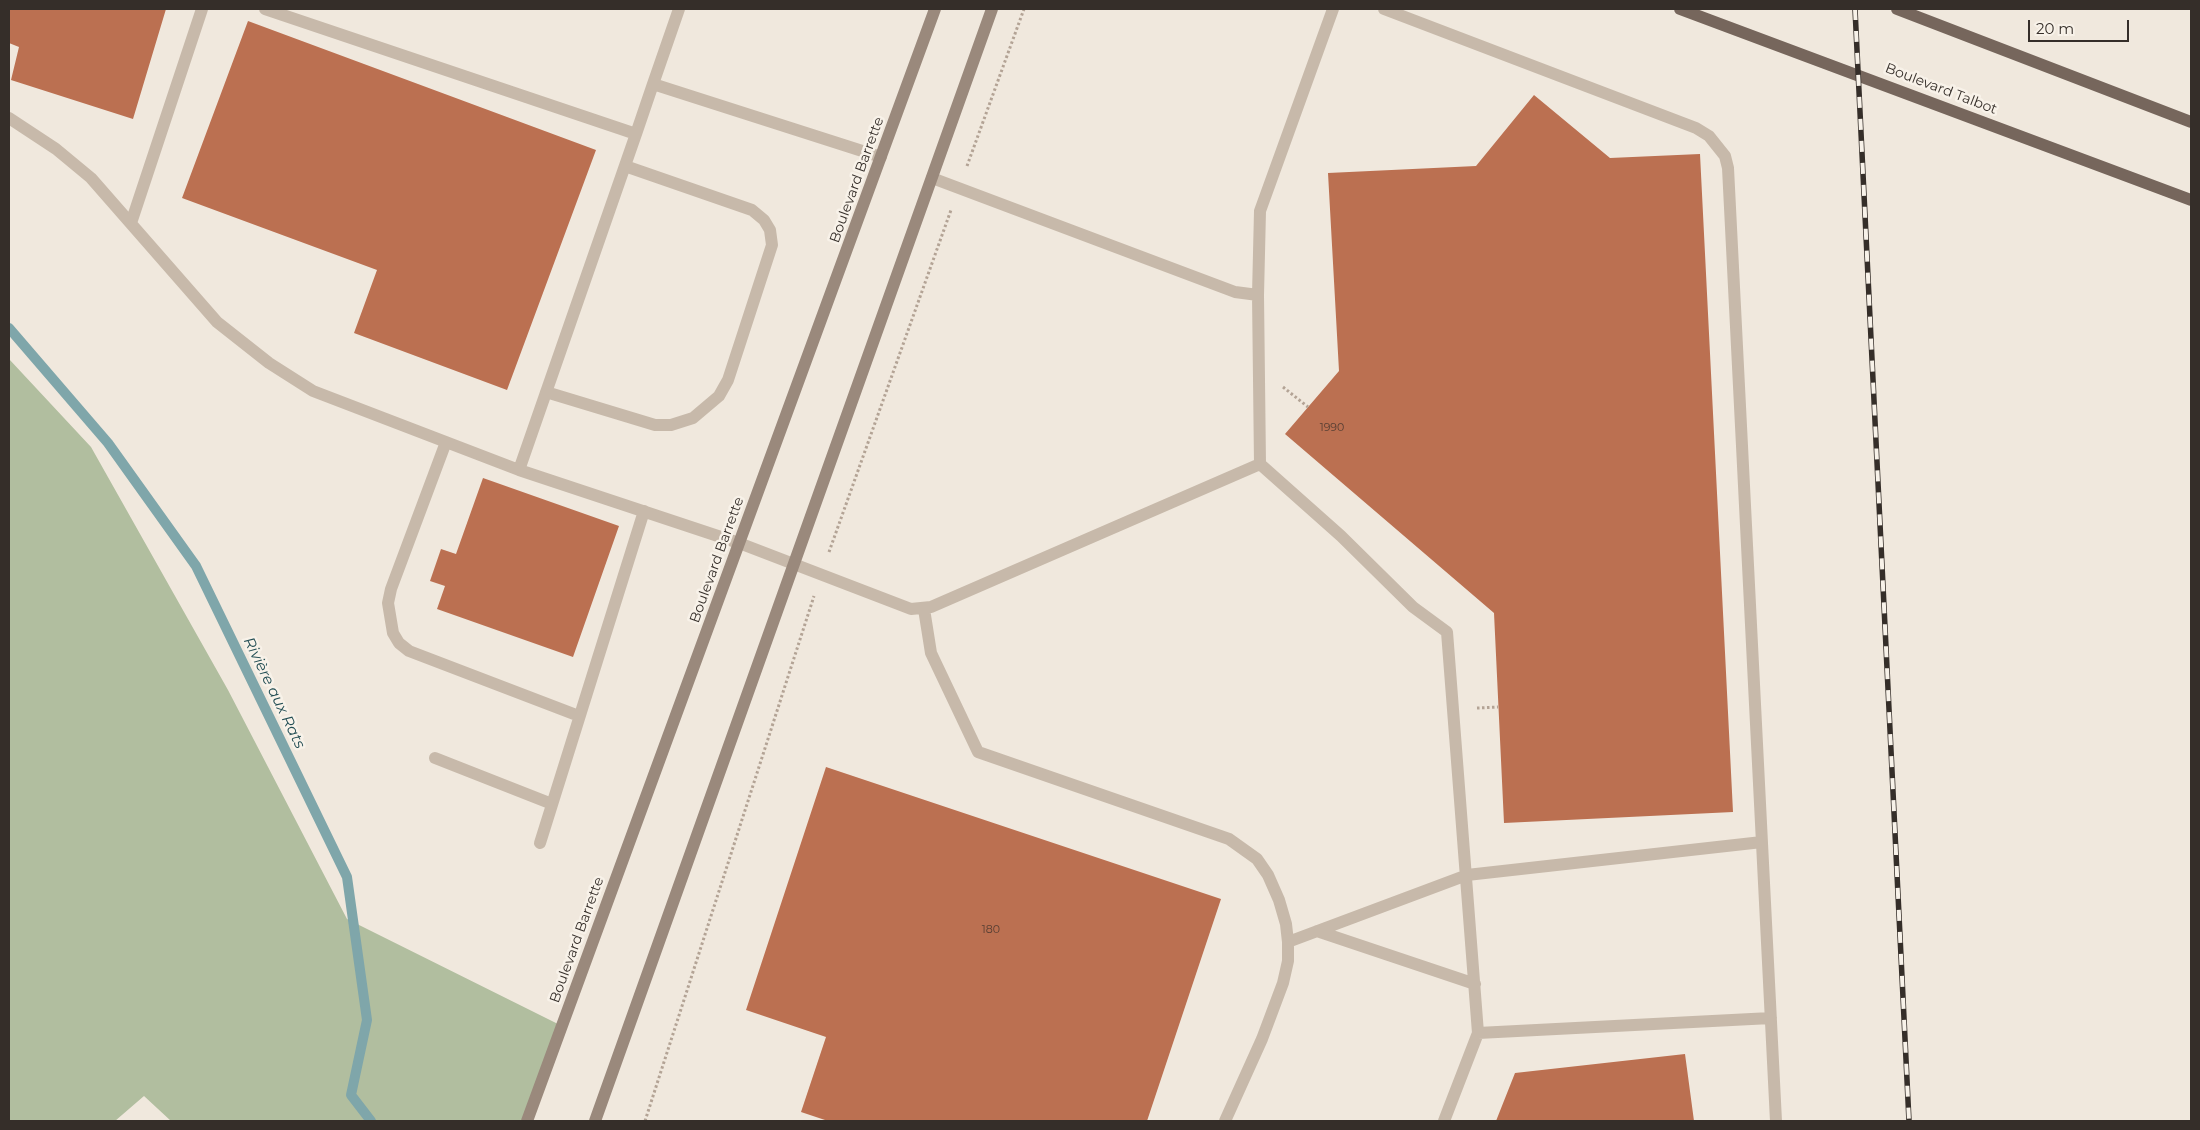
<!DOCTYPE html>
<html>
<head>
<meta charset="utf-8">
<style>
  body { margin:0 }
  #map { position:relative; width:2200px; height:1130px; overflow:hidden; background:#f0e8dd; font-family:Montserrat,sans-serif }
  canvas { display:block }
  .frame { position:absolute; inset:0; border:10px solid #352e29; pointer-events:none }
  .scale { position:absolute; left:2028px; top:20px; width:101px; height:22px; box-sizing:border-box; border:2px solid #352e29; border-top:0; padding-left:6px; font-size:15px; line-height:18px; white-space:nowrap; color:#352e29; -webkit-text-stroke:4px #f8f2e9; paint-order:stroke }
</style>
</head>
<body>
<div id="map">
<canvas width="2200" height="1130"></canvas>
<div class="frame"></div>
<div class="scale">20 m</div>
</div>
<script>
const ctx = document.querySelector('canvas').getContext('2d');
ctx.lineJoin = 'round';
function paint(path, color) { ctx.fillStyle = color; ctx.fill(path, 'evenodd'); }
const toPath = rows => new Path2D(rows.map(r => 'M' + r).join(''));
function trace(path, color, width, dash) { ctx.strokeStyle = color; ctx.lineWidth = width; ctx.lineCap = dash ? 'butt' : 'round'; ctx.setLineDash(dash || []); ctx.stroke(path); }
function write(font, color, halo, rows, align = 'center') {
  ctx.font = font + ' Montserrat,sans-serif'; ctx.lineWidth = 5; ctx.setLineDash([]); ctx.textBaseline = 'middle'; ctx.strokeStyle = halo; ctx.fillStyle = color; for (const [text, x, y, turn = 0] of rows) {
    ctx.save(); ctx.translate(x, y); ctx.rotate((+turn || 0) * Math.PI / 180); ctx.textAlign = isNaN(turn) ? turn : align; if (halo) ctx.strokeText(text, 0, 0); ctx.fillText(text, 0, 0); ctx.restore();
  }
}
const green = toPath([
  [9,359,91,447,228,690,347,919,562,1026,527,1121,171,1121,144,1096,115,1121,9,1121]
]);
const stream = toPath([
  [9,328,108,443,196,566,347,877,367,1020,351,1095,371,1121]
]);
const building = toPath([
  [9,9,166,9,133,119,11,80,19,47,9,43],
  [248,21,596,150,507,390,354,333,377,270,182,198],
  [1534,95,1610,158,1700,154,1733,812,1504,823,1494,613,1285,434,1339,371,1328,173,1476,166],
  [483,478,619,526,573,657,437,609,445,586,430,581,441,549,456,554],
  [826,767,1221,899,1147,1121,828,1121,801,1112,826,1037,746,1010],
  [1685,1054,1694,1121,1496,1121,1515,1073]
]);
const path = toPath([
  [967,166,1024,9],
  [1283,387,1308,407],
  [829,552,951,210],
  [1477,708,1498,707],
  [645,1121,814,596]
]);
const service = toPath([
  [265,9,636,134,653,84,881,157],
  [1384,9,1696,128,1709,136,1725,156,1728,168,1776,1121],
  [653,84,679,9],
  [9,118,56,149,91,178,217,322,269,363,313,391,519,470],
  [636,134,519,470,739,543,911,609,931,607,1260,464,1258,295,1235,292,932,178],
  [131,223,202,9],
  [1258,295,1260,211,1333,9],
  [546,392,655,425,671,425,693,418,719,396,728,380,772,245,770,230,764,220,752,210,625,166],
  [446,442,391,589,388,603,393,633,399,643,409,651,579,716],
  [1260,464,1341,536,1413,607,1447,632,1478,1033,1444,1121],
  [924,609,931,653,978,752,1229,839,1257,859,1268,875,1279,900,1286,924,1288,942,1288,961,1283,983,1262,1039,1225,1121],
  [435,758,552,804],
  [540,843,644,511],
  [1317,931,1475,984],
  [1288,942,1467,875,1762,842],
  [1478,1033,1771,1018]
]);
const secondary = toPath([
  [527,1121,935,9],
  [595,1121,992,9]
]);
const primary = toPath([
  [1680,9,2191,200],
  [1897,9,2191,122]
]);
const rail = toPath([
  [1855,9,1909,1121]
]);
const numberNames = [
  ["1990",1332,428],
  ["180",991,930]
];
const streetNames = [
  ["Boulevard Talbot",1941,89,21],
  ["Boulevard Barrette",857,180,-70],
  ["Boulevard Barrette",717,560,-70],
  ["Boulevard Barrette",577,940,-70]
];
const waterNames = [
  ["Rivière aux Rats",274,693,64]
];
paint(green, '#b1be9f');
trace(stream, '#7fa6aa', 10);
paint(building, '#bb7051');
trace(path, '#b3a395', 3, [2.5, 2.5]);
trace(service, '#c7b9aa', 12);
trace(secondary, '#9a897c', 12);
trace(primary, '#76665c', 12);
trace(rail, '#352e29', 5.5);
trace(rail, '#f8f2e9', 4, [11]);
write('11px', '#563e33', null, numberNames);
write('14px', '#352e29', '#f8f2e9', streetNames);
write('italic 15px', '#224d53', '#f8f2e9', waterNames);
</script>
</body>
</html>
